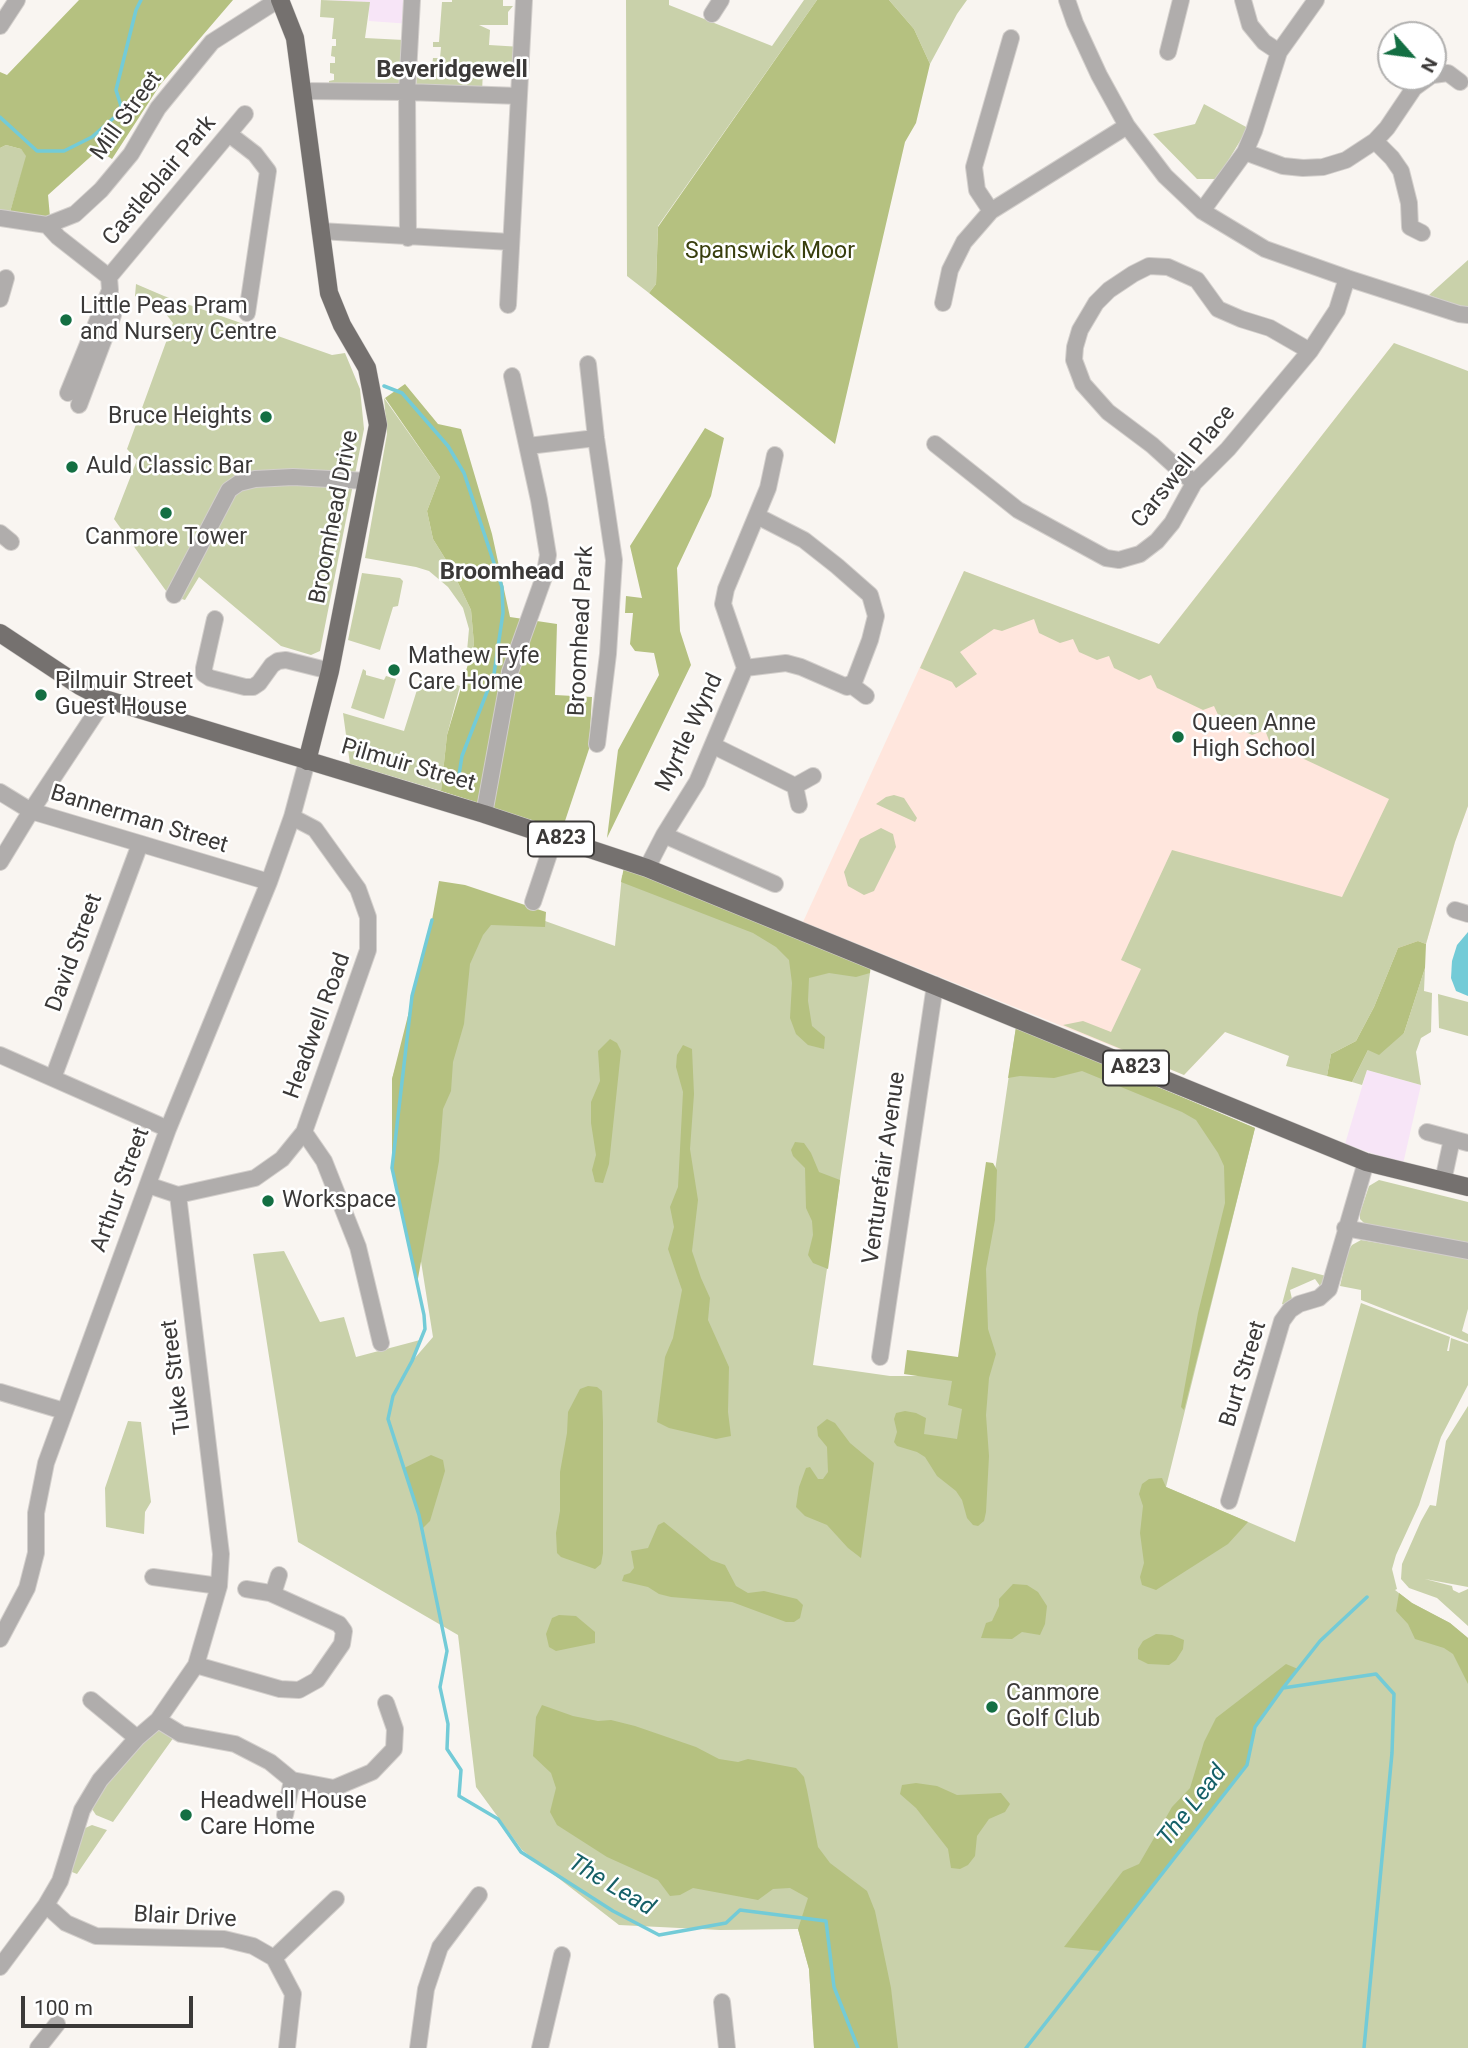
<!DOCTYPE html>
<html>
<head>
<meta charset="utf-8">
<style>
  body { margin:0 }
  #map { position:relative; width:1468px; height:2048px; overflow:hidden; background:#f9f5f1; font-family:Roboto,sans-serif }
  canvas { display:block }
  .north { position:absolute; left:1377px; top:21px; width:70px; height:70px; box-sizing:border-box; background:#fff; border:2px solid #b1b0af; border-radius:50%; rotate:118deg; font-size:19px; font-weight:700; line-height:28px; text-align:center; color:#3b3938 }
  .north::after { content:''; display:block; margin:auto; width:24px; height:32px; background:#146f43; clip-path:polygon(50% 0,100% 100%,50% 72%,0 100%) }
  .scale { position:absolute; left:21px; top:1996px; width:172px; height:32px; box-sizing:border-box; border:4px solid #3b3938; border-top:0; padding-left:9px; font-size:21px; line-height:24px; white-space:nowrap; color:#3b3938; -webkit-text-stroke:5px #fff; paint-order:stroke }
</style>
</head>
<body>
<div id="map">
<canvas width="1468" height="2048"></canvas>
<div class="north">N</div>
<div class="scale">100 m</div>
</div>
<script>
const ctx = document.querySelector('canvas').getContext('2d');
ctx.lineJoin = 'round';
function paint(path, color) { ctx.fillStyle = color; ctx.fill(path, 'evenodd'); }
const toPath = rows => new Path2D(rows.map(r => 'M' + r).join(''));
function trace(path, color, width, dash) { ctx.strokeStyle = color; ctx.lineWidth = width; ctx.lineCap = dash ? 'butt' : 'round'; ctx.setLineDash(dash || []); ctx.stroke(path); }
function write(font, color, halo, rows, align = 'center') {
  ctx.font = font + ' Roboto,sans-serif'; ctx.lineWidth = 5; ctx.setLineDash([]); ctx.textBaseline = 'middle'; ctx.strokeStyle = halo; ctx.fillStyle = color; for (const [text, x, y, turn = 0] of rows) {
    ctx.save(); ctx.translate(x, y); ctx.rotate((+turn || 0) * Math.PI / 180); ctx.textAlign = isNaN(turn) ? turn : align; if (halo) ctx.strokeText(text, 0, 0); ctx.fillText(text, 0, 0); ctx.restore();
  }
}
const commercial = toPath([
  [322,0,412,0,411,24,369,21,369,2],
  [1367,1070,1421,1085,1403,1164,1345,1144]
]);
const education = toPath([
  [1394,343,1468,806,1455,842,1426,944,1418,941,1225,1032,1184,1075,803,922,964,571,1159,644]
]);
const green = toPath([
  [321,0,370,2,365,38,404,40,403,85,329,85,329,81,334,80,334,74,330,73,330,63,335,63,335,57,331,56,332,46,336,46,336,39,332,39,334,18,320,17],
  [452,0,503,0,503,6,513,6,508,12,508,25,479,25,490,30,489,45,522,47,520,71,483,70,482,92,416,89,417,73,431,74,433,58,440,58,441,47,433,47,433,42,439,42,442,2,452,2],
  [626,0,669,0,669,5,772,46,804,0,817,0,658,226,656,284,649,293,627,276],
  [889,0,967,0,957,14,930,64,914,29],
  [1204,104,1248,128,1217,179,1197,179,1153,134,1195,124],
  [6,145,21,149,27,156,10,212,0,211,0,148],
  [1468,260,1468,310,1429,295],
  [136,284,164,296,332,355,345,353,360,389,364,429,320,651,311,655,281,646,199,577,185,600,169,595,114,519,137,460,127,449,173,323,162,309,135,296],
  [1394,343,1468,371,1468,806,1455,842,1426,944,1418,941,1398,948,1374,1007,1356,1041,1331,1054,1327,1076,1286,1066,1289,1056,1225,1032,1184,1075,1063,1025,1083,1021,1111,1032,1141,969,1121,960,1172,850,1342,897,1389,799,1270,743,1265,730,1252,735,1220,719,1214,706,1203,710,1157,688,1151,675,1139,680,1114,668,1109,656,1097,660,1079,652,1073,639,1060,643,1039,633,1034,619,1002,631,994,629,960,652,977,674,956,688,952,682,920,668,964,571,1159,644],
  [384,398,440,477,427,511,433,539,451,568,471,610,474,644,471,653,467,651,469,629,463,608,448,587,429,571,416,567,365,558,387,434],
  [362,573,400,578,403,581,398,606,393,607,380,650,348,640],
  [363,669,366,671,366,675,384,680,386,676,396,679,384,719,351,708],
  [422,674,460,686,447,735,441,791,350,764,343,713,404,731],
  [894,795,904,798,917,818,915,822,876,804,886,797],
  [881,828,893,834,896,847,874,891,864,895,848,886,844,872,860,839],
  [622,875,870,973,813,1365,890,1376,965,1376,1016,1027,1255,1128,1166,1487,1295,1542,1361,1303,1450,1337,1447,1351,1449,1351,1451,1338,1468,1344,1468,1385,1441,1437,1419,1505,1396,1555,1392,1569,1397,1589,1395,1590,1412,1603,1450,1623,1468,1638,1468,2048,814,2048,809,1969,798,1929,720,1930,619,1925,522,1850,476,1787,458,1635,298,1542,253,1254,284,1251,320,1322,344,1317,356,1357,420,1340,414,1359,433,1337,392,1079,450,887,615,946],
  [1425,968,1424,991,1432,993,1431,1032,1421,1038,1416,1052,1421,1085,1367,1070,1362,1085,1352,1082,1368,1050,1404,1033],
  [1438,994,1468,1002,1468,1036,1439,1028],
  [1379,1180,1468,1202,1468,1245,1368,1227,1360,1219,1360,1213,1369,1186],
  [1361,1240,1468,1258,1468,1309,1462,1331,1468,1334,1468,1342,1361,1300,1361,1290,1340,1286,1348,1251,1352,1245],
  [1292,1267,1326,1276,1320,1286,1315,1279,1290,1290,1292,1299,1284,1305,1282,1304],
  [1468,1406,1468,1587,1425,1579,1452,1586,1453,1590,1459,1593,1468,1589,1468,1626,1437,1598,1409,1588,1401,1579,1402,1564,1421,1521,1430,1505,1436,1506,1446,1441],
  [128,1421,141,1422,151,1502,145,1512,144,1534,106,1527,105,1488],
  [158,1728,174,1737,113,1822,96,1815,92,1809,95,1800,116,1771],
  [92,1825,107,1830,77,1874,72,1872,80,1834,83,1829]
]);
const forest = toPath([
  [79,0,233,0,160,85,112,159,98,150,48,195,50,217,10,212,26,156,21,149,6,145,0,148,0,72,7,75],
  [817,0,889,0,914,29,930,64,916,123,905,142,835,444,649,293,656,284,658,227],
  [405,384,438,424,461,429,492,534,510,617,557,624,555,695,592,697,589,749,562,830,441,791,447,735,474,644,471,610,451,568,433,539,427,511,440,477,385,398],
  [705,428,724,438,711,496,677,568,680,631,691,665,607,838,618,750,659,675,654,653,635,651,630,644,633,613,625,613,626,596,642,598,630,546],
  [624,867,871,965,870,973,856,977,829,973,809,978,808,1001,812,1026,825,1037,824,1049,808,1045,796,1034,790,1018,792,983,789,960,776,947,753,933,621,882],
  [439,881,465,885,546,912,545,927,491,925,483,935,470,964,464,1024,453,1062,451,1091,443,1109,439,1161,417,1284,392,1168,392,1079,432,920],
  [1418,941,1426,944,1425,968,1404,1033,1379,1055,1368,1050,1352,1082,1327,1076,1331,1054,1356,1041,1374,1007,1398,948],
  [1016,1027,1255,1128,1184,1410,1181,1407,1198,1313,1225,1203,1224,1166,1218,1153,1196,1120,1182,1112,1082,1071,1054,1078,1020,1076,1008,1078],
  [610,1039,617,1043,621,1051,609,1164,603,1183,595,1182,592,1170,596,1155,591,1123,591,1102,600,1081,598,1051],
  [683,1045,692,1049,694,1094,690,1149,698,1200,692,1251,701,1278,710,1298,708,1320,729,1367,728,1412,731,1436,716,1439,669,1428,657,1422,665,1357,673,1338,682,1290,668,1249,674,1227,670,1207,678,1187,683,1092,676,1067,677,1055],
  [795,1142,804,1143,811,1153,819,1172,840,1180,828,1269,813,1263,808,1255,813,1235,812,1221,806,1208,805,1168,793,1156,791,1150],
  [986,1162,993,1163,997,1170,995,1220,986,1269,988,1329,996,1354,989,1378,986,1415,989,1456,986,1512,984,1521,978,1526,973,1525,967,1518,962,1500,956,1491,937,1476,925,1457,917,1452,897,1446,894,1442,897,1432,894,1419,896,1413,905,1411,916,1413,926,1418,924,1434,957,1439,962,1409,948,1405,952,1381,904,1374,907,1350,958,1357],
  [588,1386,597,1387,602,1391,603,1423,603,1553,601,1564,595,1569,561,1557,557,1553,556,1533,560,1511,560,1472,567,1433,568,1412,580,1389],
  [827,1419,835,1423,850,1443,874,1463,861,1558,848,1548,827,1525,805,1516,796,1507,799,1487,806,1468,810,1467,818,1479,823,1479,828,1472,827,1447,818,1436,817,1427],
  [431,1455,443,1460,445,1471,430,1521,422,1529,404,1468],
  [1162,1478,1166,1487,1248,1522,1228,1544,1156,1590,1142,1585,1140,1577,1144,1563,1140,1533,1143,1506,1139,1494,1142,1484,1149,1479],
  [664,1522,711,1560,725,1565,736,1586,748,1593,764,1591,797,1599,803,1605,800,1618,794,1622,786,1622,732,1602,671,1597,659,1594,648,1587,622,1581,624,1575,630,1573,634,1568,631,1551,648,1548,658,1525],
  [1013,1584,1027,1585,1038,1592,1047,1606,1045,1624,1040,1635,1022,1632,1012,1639,981,1638,986,1623,992,1621,999,1606,999,1599],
  [1399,1593,1412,1603,1450,1623,1468,1638,1468,1684,1453,1654,1444,1648,1415,1639,1408,1624,1396,1611],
  [559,1615,576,1616,595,1632,595,1643,556,1651,549,1647,546,1634,552,1618],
  [1156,1634,1172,1635,1184,1640,1183,1649,1176,1660,1169,1665,1148,1664,1138,1659,1138,1649,1143,1641],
  [1286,1664,1298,1669,1255,1727,1247,1765,1101,1951,1064,1947,1123,1871,1139,1864,1172,1807,1190,1788,1204,1742,1216,1718],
  [542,1705,573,1716,598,1721,611,1720,635,1726,696,1747,719,1759,738,1762,748,1759,796,1768,804,1777,807,1790,818,1847,830,1863,867,1891,875,1911,891,1988,898,2048,814,2048,809,1969,798,1929,808,1898,790,1888,773,1889,758,1900,693,1888,680,1895,670,1896,658,1880,607,1857,557,1825,550,1812,556,1788,551,1773,533,1756,536,1717],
  [916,1783,937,1786,957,1795,1001,1793,1010,1804,1005,1812,989,1819,977,1836,975,1856,968,1865,960,1869,951,1868,948,1849,916,1808,900,1794,902,1785]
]);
const water = toPath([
  [1468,932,1468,996,1456,991,1451,978,1452,961,1457,945]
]);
const stream = toPath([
  [0,117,37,151,64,151,92,137,116,116,121,106,116,90,136,10,141,0],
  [384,386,402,393,448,446,464,473,502,587,503,613,494,674,462,756,458,781],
  [432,920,412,996,392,1168,424,1315,425,1329,412,1361,393,1396,388,1419,419,1515,447,1651,440,1687,448,1724,447,1749,461,1770,459,1796,498,1819,521,1852,613,1911,659,1935,726,1923,740,1910,826,1921,834,1987,858,2048],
  [1283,1688,1376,1674,1394,1694,1392,1753,1364,2048],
  [1026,2048,1247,1765,1255,1727,1283,1688,1320,1641,1367,1597]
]);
const minor = toPath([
  [1067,0,1075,23,1099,75,1127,126,1165,176,1202,211,1265,249,1347,278,1459,314,1468,315],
  [1243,0,1250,25,1264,42,1279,52],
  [712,14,721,0],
  [0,26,17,0],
  [1168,52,1181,0],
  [1433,75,1448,73,1460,82],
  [302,91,407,92,519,96],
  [229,134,255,154,268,171,247,313],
  [1375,141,1392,158,1401,171,1409,203,1410,227,1422,233],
  [1245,152,1283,166,1303,168,1323,167,1346,160,1375,141,1387,128,1414,88,1429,77],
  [991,211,977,190,974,167,1011,38],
  [1202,211,1245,152,1254,131,1279,52,1316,0],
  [0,218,47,225,75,214,101,190,131,154,158,108,212,42,278,0],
  [47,225,58,237,109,277],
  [320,231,511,242],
  [408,238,407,92,412,0],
  [109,277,245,114],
  [0,299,6,278],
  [943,303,950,270,964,242,991,211,1127,126],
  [508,305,524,0],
  [588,364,596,438,614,560,608,654,597,744],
  [68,393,110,290,109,277],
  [79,405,113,315,110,293],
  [935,444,1018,510,1106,558,1119,560,1140,554,1157,541,1172,523,1194,483,1228,449,1310,351,1337,310,1347,278],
  [528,446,596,438],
  [1194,483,1152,445,1108,412,1083,384,1074,360,1075,347,1080,330,1096,303,1109,290,1133,274,1149,266,1168,267,1197,280,1218,309,1241,319,1270,328,1310,351],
  [0,533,11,542],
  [174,595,229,490,239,483,255,479,293,477,367,481],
  [215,619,204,668,204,674,210,678,245,687,253,687,259,683,272,665,278,661,286,660,330,671],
  [745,668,786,663,801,667,847,687,854,682,870,640,876,616,870,595,837,566,804,540,757,516],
  [850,684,866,696],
  [714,746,795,786],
  [0,792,31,811,269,882],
  [799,805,795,786,813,776],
  [484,814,510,672,544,577,548,555,539,500,512,376],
  [664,835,775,884],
  [0,862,31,811,105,699],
  [647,868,664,835,697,782,745,668,723,604,726,589,768,488,775,455],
  [533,902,555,836],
  [1455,910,1468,914],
  [0,1055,168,1129],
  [53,1078,140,844],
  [304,1132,324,1161,358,1247,381,1343],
  [1427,1132,1468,1143],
  [1443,1181,1452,1139],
  [178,1195,255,1178,282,1159,304,1132,368,950,368,917,358,889,315,829,292,817],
  [1345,1228,1468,1251],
  [880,1357,935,985],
  [0,1392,64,1411],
  [1229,1501,1282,1321,1290,1310,1299,1304,1319,1298,1329,1289,1366,1162],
  [153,1577,219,1586],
  [273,1594,279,1575],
  [0,1639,27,1588,36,1553,36,1513,46,1463,168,1129,269,882,292,817,307,761],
  [196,1665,280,1689,299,1690,317,1680,342,1644,344,1631,339,1624,270,1593,246,1589],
  [91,1700,137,1738],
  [158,1720,181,1734,235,1744,270,1762,292,1780,334,1788,372,1772,394,1749,395,1729,386,1703],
  [285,1815,292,1780],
  [46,1905,66,1923,96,1936,224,1939,253,1946,274,1958,293,1994,287,2048],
  [274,1958,336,1899],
  [0,1967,46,1905,60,1881,82,1810,100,1780,137,1738,158,1720,196,1665,219,1586,221,1554,178,1195,148,1185],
  [722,2002,727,2048],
  [38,2048,57,2024],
  [418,2048,426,1989,440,1947,479,1895],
  [540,2048,562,1955]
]);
const major = toPath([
  [280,0,295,38,329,293,342,325,367,368,378,425,330,671,307,761],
  [0,633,80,686,105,699,484,814,647,868,1366,1162,1468,1187]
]);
const markers = [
  [66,320,7,"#146f43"],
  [266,417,7,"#146f43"],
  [72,467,7,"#146f43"],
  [166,513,7,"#146f43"],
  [394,670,7,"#146f43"],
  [41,695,7,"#146f43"],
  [1178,737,7,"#146f43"],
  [268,1201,7,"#146f43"],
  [992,1707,7,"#146f43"],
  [186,1815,7,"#146f43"]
];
const shields = [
  [561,839,66],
  [1136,1068,66]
];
const shieldNames = [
  ["A823",561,839],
  ["A823",1136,1068]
];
const streetNames = [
  ["Mill Street",127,116,-54],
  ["Castleblair Park",160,181,-50],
  ["Carswell Place",1184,467,-51],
  ["Broomhead Drive",335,517,-79],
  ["Broomhead Park",582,631,-87],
  ["Myrtle Wynd",690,733,-65],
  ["Pilmuir Street",408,766,16],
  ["Bannerman Street",139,820,17],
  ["David Street",75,953,-70],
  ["Headwell Road",318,1026,-70],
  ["Venturefair Avenue",885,1168,-82],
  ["Arthur Street",121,1190,-70],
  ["Burt Street",1244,1374,-73],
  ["Tuke Street",177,1377,-97],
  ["Blair Drive",185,1918,3]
];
const parkNames = [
  ["Spanswick Moor",770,252]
];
const poiNames = [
  ["Little Peas Pram",80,307],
  ["and Nursery Centre",80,333],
  ["Bruce Heights",252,417,"right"],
  ["Auld Classic Bar",86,467],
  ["Canmore Tower",166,538,"center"],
  ["Mathew Fyfe",408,657],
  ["Care Home",408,683],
  ["Pilmuir Street",55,682],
  ["Guest House",55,708],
  ["Queen Anne",1192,724],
  ["High School",1192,750],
  ["Workspace",282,1201],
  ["Canmore",1006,1694],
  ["Golf Club",1006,1720],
  ["Headwell House",200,1802],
  ["Care Home",200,1828]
];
const neighbourhoodNames = [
  ["Beveridgewell",452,71],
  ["Broomhead",502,573]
];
const waterNames = [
  ["The Lead",1193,1806,-52],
  ["The Lead",611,1886,31]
];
paint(commercial, '#f7e5f7');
paint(education, '#ffe6dd');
paint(green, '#c9d1aa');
paint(forest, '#b5c180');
paint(water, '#73cbd7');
trace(stream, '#73cbd7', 3.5);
trace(minor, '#d3cfcc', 18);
trace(major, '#d3cfcc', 19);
trace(minor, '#b0adac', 16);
trace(major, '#75716f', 18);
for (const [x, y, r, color] of markers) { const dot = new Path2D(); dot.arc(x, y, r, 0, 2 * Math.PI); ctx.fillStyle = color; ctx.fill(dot); trace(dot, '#fff', 2.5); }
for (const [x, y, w] of shields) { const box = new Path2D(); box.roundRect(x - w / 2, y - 17.5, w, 35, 5); ctx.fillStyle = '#fff'; ctx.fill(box); trace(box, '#3b3938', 2); }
write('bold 21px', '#3b3938', null, shieldNames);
write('23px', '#3b3938', '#fff', streetNames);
write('23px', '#383e0d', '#fff', parkNames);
write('23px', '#3b3938', '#fff', poiNames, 'left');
write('bold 24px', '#3b3938', '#fff', neighbourhoodNames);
write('italic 24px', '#156068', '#fff', waterNames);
</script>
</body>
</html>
